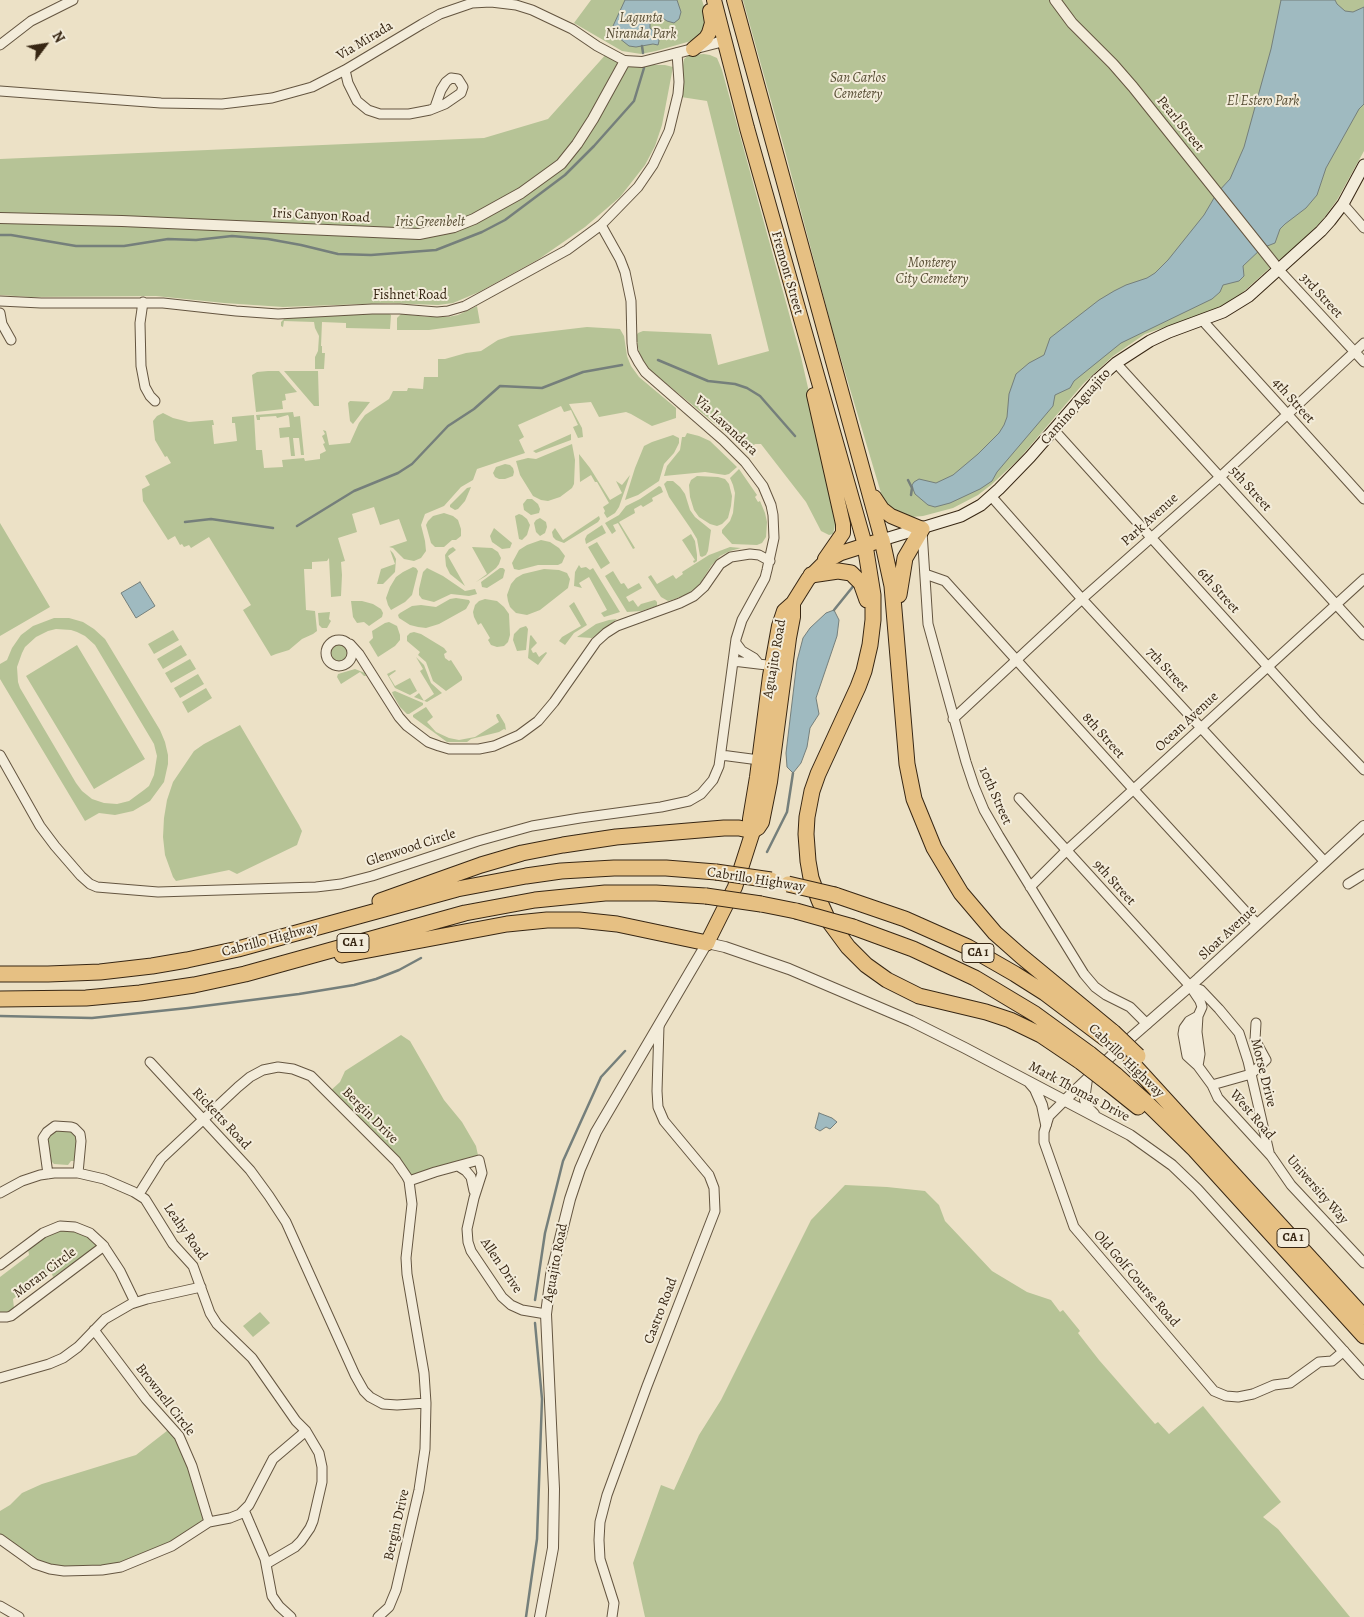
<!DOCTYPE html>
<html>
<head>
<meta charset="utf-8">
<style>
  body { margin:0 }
  #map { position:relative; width:1364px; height:1617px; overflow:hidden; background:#ece1c6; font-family:Alegreya,serif }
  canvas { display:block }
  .north { position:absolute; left:20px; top:20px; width:50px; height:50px; -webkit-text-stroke:4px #f3ecda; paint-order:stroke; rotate:59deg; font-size:14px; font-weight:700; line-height:20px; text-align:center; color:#372613 }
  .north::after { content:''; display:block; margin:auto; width:18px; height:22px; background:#372613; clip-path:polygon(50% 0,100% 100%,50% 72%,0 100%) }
</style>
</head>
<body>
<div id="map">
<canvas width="1364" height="1617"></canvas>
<div class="north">N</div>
</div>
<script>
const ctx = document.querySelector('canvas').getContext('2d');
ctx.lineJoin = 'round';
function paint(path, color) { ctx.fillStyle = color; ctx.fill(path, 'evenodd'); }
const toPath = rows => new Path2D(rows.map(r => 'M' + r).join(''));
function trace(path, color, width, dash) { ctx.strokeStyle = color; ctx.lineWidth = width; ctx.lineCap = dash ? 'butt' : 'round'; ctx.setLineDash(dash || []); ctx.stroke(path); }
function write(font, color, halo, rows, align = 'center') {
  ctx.font = font + ' Alegreya,serif'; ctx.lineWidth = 4; ctx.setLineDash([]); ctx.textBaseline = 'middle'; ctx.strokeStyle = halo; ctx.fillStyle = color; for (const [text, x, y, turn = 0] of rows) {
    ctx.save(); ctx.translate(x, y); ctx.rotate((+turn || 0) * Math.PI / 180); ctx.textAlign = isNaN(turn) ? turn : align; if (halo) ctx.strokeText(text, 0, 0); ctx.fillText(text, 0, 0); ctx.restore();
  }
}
const green = toPath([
  [591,0,702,0,706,13,706,29,698,38,691,41,656,51,641,54,622,51,574,23],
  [743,0,1364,0,1364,151,1337,200,1321,222,1289,253,1274,264,1241,294,1217,309,1145,334,1113,356,1083,384,1019,459,991,485,978,495,953,508,923,516,912,517,904,516,893,512,884,503,833,332,785,151],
  [608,52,644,61,650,65,665,65,673,67,662,125,655,146,645,165,620,197,585,227,539,259,479,292,453,303,438,305,389,303,283,307,224,303,156,296,31,297,0,295,0,159,484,138,548,119],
  [704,54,710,55,717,58,722,70,801,357,839,524,835,525,833,534,829,535,821,531,806,502,761,444,755,444,748,451,650,370,643,362,639,352,636,336,638,333,643,331,711,334,718,365,769,351,707,101,681,97,683,65,684,59,689,55],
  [477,306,480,323,429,330,397,330,397,318,401,314,428,317,448,317,458,315],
  [388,313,391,315,390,329,346,328,346,323,322,322,321,346,322,346,322,353,325,353,324,369,315,369,315,357,318,351,319,336,315,328,314,322,284,321,283,327,281,326,281,322,286,317],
  [587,327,620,329,624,336,627,356,631,366,639,377,676,408,676,418,652,426,631,414,626,412,599,417,591,402,569,404,582,428,583,437,578,438,573,427,578,425,571,410,564,412,561,406,518,425,524,437,519,440,525,453,477,469,473,480,461,487,444,506,425,514,421,525,425,541,426,551,421,558,414,561,404,559,393,548,389,547,407,541,399,519,380,525,374,507,352,514,357,532,338,538,345,561,341,562,342,575,341,596,331,597,329,558,327,561,312,562,312,569,304,569,306,610,315,611,317,631,313,634,302,639,289,650,276,654,271,656,243,610,251,605,209,537,191,548,189,545,184,547,182,544,180,545,175,536,168,540,143,501,142,489,150,485,145,476,171,463,167,456,165,457,155,440,153,421,157,416,163,413,173,418,189,422,213,420,214,425,212,425,214,444,237,441,235,423,232,423,232,417,254,415,256,450,262,450,264,468,283,467,282,460,304,458,305,461,320,459,320,454,326,451,323,444,325,443,322,436,325,434,323,430,326,431,329,445,350,443,359,423,365,415,389,399,393,391,407,391,408,388,423,389,424,377,438,377,438,359,445,359,466,353,481,351,498,340,511,336],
  [268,371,279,371,297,392,285,394,286,400,282,401,283,409,256,412,252,375,257,372],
  [284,371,318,371,319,406,314,406],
  [350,401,370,402,353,424,350,421,348,403],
  [293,412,294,417,300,416,304,455,301,455,299,438,293,438,295,456,291,456,289,437,280,438,279,428,290,427,289,417,288,415,277,418,276,416,260,417,260,420,257,420,256,415],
  [687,433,699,436,710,441,737,467,729,474,725,475,705,472,664,476,667,466,680,450,682,437,685,437],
  [571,434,571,440,536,453,533,451],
  [673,435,679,438,679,443,674,453,664,464,659,481,638,495,625,500,635,468,644,446,652,442],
  [572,444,575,460,574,484,572,488,560,497,548,501,541,500,533,496,520,475,516,461,528,458,536,459],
  [579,454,590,468,610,500,622,493,616,481,622,485,630,475,619,507,615,513,607,518,604,513,605,511,603,507,609,503,597,482,595,482,591,475,580,482],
  [505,464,510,465,513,468,514,472,513,476,505,479,499,479,495,477,493,473,496,467],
  [739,469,757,495,755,497,758,502,760,501,765,513,767,522,766,537,762,543,757,545,732,544,722,533,722,530,730,521,733,513,735,493,733,485,730,478],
  [697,476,718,477,725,479,729,484,732,496,731,506,728,518,722,524,717,526,710,524,699,517,694,510,690,497,689,485,691,480],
  [667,481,673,481,680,487,685,494,690,510,695,517,711,530,708,551,706,555,702,557,700,556,697,539,691,529,669,497,664,484],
  [659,486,661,487,663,492,652,498,653,501,643,507,641,505,634,509,635,513,619,522,635,548,633,549,618,523,613,525,616,531,612,534,605,523,619,515,626,506,640,499],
  [471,487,465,501,458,509,455,510,450,507,450,505,467,488],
  [527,499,532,499,538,504,540,509,539,513,531,515,524,510,523,504],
  [444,513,453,516,458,520,461,529,461,536,456,540,452,540,444,547,435,547,431,543,426,525,428,521,433,516],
  [519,514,522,515,527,519,530,525,527,535,522,540,519,539,515,516],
  [599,516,600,519,598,522,564,543,556,540,553,537,552,532,555,528,563,540],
  [540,518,546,522,547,527,545,533,540,536,536,532,534,523,536,520],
  [0,523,50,607,0,636],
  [602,525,606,533,586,544,585,539,587,535],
  [494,528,512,543,510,548,502,549,492,542,490,536],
  [691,534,695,541,697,555,697,561,694,563,693,561,695,560,682,540],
  [541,540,550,542,559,548,565,556,562,563,558,565,538,565,519,570,514,569,512,563,519,550,527,545],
  [597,542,610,563,601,569,588,547],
  [453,547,456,550,448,556,465,586,450,574,446,566,445,555,449,549],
  [472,547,492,548,498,552,501,558,499,564,496,568,486,576,476,582,487,574],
  [730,547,741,548,730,551,720,556,711,566,698,587,685,595,675,599,668,601,661,597,648,577,651,575,657,584,673,575,676,579,683,574,682,572,709,555],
  [390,550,393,553,396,559,395,572,383,584,377,584,381,569,395,564],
  [579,565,581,568,586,567,590,570,593,568,620,612,604,617,601,613,607,610,589,577,579,583,582,588,574,586,575,572],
  [413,567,416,568,418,571,412,595,405,602,391,610,388,605,386,598,390,587,396,577,403,572],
  [427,568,443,576,465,591,475,589,477,594,469,596,451,594,434,602,422,599,419,595,419,589,423,572],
  [500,568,503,568,505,570,503,578,487,588,482,587,481,582],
  [544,569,559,570,567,573,570,579,568,588,540,610,527,615,516,613,510,607,508,601,507,595,511,584,516,578,523,574],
  [613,571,621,584,624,583,628,589,639,583,642,588,626,597,629,602,633,600,638,607,641,604,655,600,657,602,657,606,641,611,627,612,605,576],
  [456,598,469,600,470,602,466,609,439,624,426,628,418,627,410,625,399,618,398,615,400,613,412,606,421,605,436,607,450,599],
  [485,599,497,601,504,607,509,614,510,635,508,642,504,646,497,647,491,645,488,640,490,638,481,623,478,625,474,617,473,612,475,605,479,601],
  [351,601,362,601,373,604,381,609,383,613,382,617,369,626,364,622,357,623,353,617],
  [574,602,587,625,574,633,565,645,559,641,562,637,581,626,569,606],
  [330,612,329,619,331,621,327,628,322,628,319,625,318,613],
  [54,618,69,618,83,622,94,629,105,639,160,730,165,742,168,755,168,764,164,782,150,801,133,811,115,815,99,813,85,821,0,679,0,664,7,660,12,648,21,635,33,626],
  [56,629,71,630,77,632,85,636,95,645,154,744,157,756,154,775,149,786,144,790,129,801,117,804,104,803,92,799,82,791,76,783,20,688,18,682,17,667,22,653,25,647,36,637,48,631],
  [617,619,592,638,577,637,596,624,609,620],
  [389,622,397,626,400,635,400,640,395,646,378,657,369,642,373,638,372,631,385,623],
  [526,626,528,629,526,650,517,651,513,640,514,634,520,628],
  [173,630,179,640,154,654,148,644],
  [414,632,421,634,444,648,447,652,444,654,445,658,449,661,451,660,462,677,462,680,446,691,433,681,426,662,418,655,420,652,407,641,407,636,410,633],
  [531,635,537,643,531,649,533,653,536,652,539,657,546,652,547,653,538,665,528,658,530,636],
  '331 653a9 9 0 1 1 18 0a9 9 0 1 1-18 0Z',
  [77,645,145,759,94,789,26,676],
  [181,645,187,655,163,669,157,659],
  [416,657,424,665,431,683,442,693,427,702,414,697,419,693,424,701,434,694,420,671,423,669],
  [190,659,196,669,171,683,165,673],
  [355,669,365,673,366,676,364,676,360,672,341,684,337,677,338,674],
  [395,670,396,671,389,676,395,686,410,678,417,691,410,695,395,688,387,674],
  [198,674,204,684,180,698,174,688],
  [206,688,212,698,188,713,182,702],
  [395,691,423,703,423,705,409,714,407,714,400,707,393,695,392,692],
  [426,707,433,717,427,722,436,732,449,738,459,740,475,737,499,722,496,716,497,714,499,714,505,724,506,730,504,729,499,732,471,739,467,742,447,742,413,717,413,715],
  [240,725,299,825,302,831,297,845,237,874,229,870,176,881,173,877,165,855,163,837,164,818,167,800,173,782,194,751,204,744],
  [401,1035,410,1041,444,1100,462,1122,476,1146,479,1160,409,1181,328,1093,340,1082,345,1071],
  [70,1129,76,1136,77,1139,74,1161,71,1161,68,1165,54,1164,50,1160,47,1139,54,1130],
  [845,1185,887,1187,925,1191,939,1205,945,1221,992,1271,1027,1292,1051,1300,1060,1312,1063,1310,1080,1331,1078,1333,1099,1360,1155,1424,1158,1422,1169,1434,1203,1406,1281,1502,1263,1517,1278,1529,1350,1617,645,1617,633,1563,661,1485,674,1490,699,1435,721,1400,811,1220],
  [60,1230,75,1231,86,1236,96,1245,96,1247,53,1277,51,1271,13,1299,14,1308,6,1313,0,1312,0,1277,29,1255,28,1249,48,1235],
  [260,1312,270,1323,253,1337,243,1326],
  [172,1427,209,1522,121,1567,50,1569,0,1539,0,1511,10,1505,22,1493,42,1484,136,1455]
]);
const water = toPath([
  [625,0,677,0,681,12,679,19,674,23,667,21,661,17,654,17,650,23,650,28,658,34,659,41,658,45,653,44,636,47,629,46,614,34,613,26,625,0],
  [1281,0,1335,0,1337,4,1345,11,1353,12,1364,7,1364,104,1359,109,1326,168,1317,195,1306,208,1285,224,1280,229,1275,243,1262,248,1243,266,1244,276,1239,281,1223,285,1220,292,1212,299,1121,343,1074,381,1070,388,1055,395,1053,406,997,472,992,481,980,489,950,503,935,507,928,505,915,494,913,489,912,485,914,482,919,479,936,483,953,475,978,454,999,433,1004,425,1007,417,1009,394,1016,374,1029,363,1044,355,1050,338,1099,300,1114,291,1126,285,1147,278,1155,273,1168,260,1204,215,1217,193,1230,179,1244,147,1271,49,1281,0],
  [140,582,155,606,136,618,121,593,140,582],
  [834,610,839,620,837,636,816,698,819,714,810,728,807,747,801,763,793,773,787,767,786,753,797,661,803,638,810,628,826,613,834,610],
  [819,1113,832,1118,837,1122,830,1129,826,1127,820,1131,815,1128,819,1113]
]);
const stream = toPath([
  [642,46,643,53],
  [0,235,11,235,76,246,124,246,168,239,196,240,232,236,268,239,301,245,338,254,371,255,436,250,482,232,505,220,565,175,594,146,634,101,644,68],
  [658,360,708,381,735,384,747,388,760,396,795,436],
  [908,480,912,488,911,495],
  [185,522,211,519,273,528],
  [297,526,354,491,398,473,412,464,448,426,474,409,500,386,542,388,583,372,622,365],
  [834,610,855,584],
  [767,852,787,812,793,773],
  [0,1016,92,1018,188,1008,299,994,354,985,376,979,399,970,421,958],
  [535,1300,545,1233,563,1161,601,1077,625,1051],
  [526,1617,537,1539,542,1399,535,1323]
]);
const minor = toPath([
  [0,45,31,21,73,0],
  [345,70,348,83,357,101,368,110,380,114,409,114,430,110,445,104,461,93,463,87,458,79,451,78,446,82,441,90,435,107],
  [0,91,161,103,222,104,272,98,312,87,345,70,422,24,440,14,472,3,491,2,516,5,532,10,572,29,597,46,625,61],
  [1343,204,1364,228],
  [1279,270,1364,362],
  [0,301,41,303,163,303,236,311,278,314,372,309,400,309,437,312,448,311,465,306,567,250,601,225,638,187,653,165,669,131,678,94,679,82,677,53],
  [143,302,140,323,141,366,145,387,150,396,155,401],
  [0,313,2,324,11,340],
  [1203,321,1364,499],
  [1116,363,1364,635],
  [1054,430,1316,720,1364,770],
  [991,496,1082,599,1325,862],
  [922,531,928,624,966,762,974,786,984,810,999,836,1084,974,1095,987,1106,995,1130,1007,1147,1024],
  [925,574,945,581,1134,790,1257,924],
  '326 653a13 13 0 1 1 26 0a13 13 0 1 1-26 0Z',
  [736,643,742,651,754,658,759,664],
  [350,644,359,654,399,717,407,726,428,742,439,746,449,749,479,749,494,746,519,735,538,721,554,702,596,642,606,633,617,626,680,603,694,596,704,587,720,564,731,557,750,554,759,555,770,561],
  [733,661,775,666],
  [953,719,1082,599,1220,477,1364,343],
  [0,755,40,826,55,846,81,876,90,884,97,887,158,892,316,887,341,884,372,876,478,841,532,826,580,818,661,807,689,801,701,794,713,780,719,766,736,639,742,620,765,578,767,570,774,538,773,515,771,505,763,486,745,462,723,440,645,372,639,363,633,352,632,343,631,301,625,272,620,259,601,225],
  [721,755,759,760],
  [1019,798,1190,986,1200,1001,1202,1007,1198,1016,1189,1021,1184,1028,1183,1034,1187,1056,1198,1066,1212,1085,1218,1098,1271,1156,1291,1185,1364,1263],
  [1348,884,1364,874],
  [1030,887,1066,851,1364,579],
  [1190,986,1201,990,1219,1009,1239,1033,1248,1061,1269,1152],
  [1189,1021,1193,1056,1197,1063],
  [150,1062,250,1170,269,1196,286,1222,295,1242,355,1375,364,1391,370,1397,383,1404,397,1405,426,1403],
  [1198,1066,1200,1054,1197,1032,1198,1016],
  [1212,1085,1251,1074,1266,1060,1255,1040,1256,1023],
  [1065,1100,1049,1116,1044,1132,1044,1142,1074,1227,1214,1391,1226,1396,1238,1397,1253,1394,1274,1385,1290,1383,1319,1362,1332,1361,1344,1351],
  [458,1166,466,1171,471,1177,474,1191],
  [48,1174,43,1138,47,1132,55,1126,71,1127,74,1128,80,1134,81,1141,78,1173],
  [409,1181,435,1172,479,1160,482,1173,474,1198,467,1229,468,1242,471,1251,502,1297,511,1305,522,1310,546,1314],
  [0,1193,22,1181,40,1175,54,1173,78,1173,104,1179,134,1192,145,1199,173,1244,193,1266,210,1313,217,1324,252,1358,296,1421,306,1431,319,1453,322,1467,322,1482,313,1521,310,1528,301,1541,295,1547,266,1564],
  [139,1194,161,1159,238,1087,250,1077,263,1070,278,1067,293,1069,311,1076,396,1161,407,1177,409,1181,412,1204,406,1258,407,1274,424,1373,426,1403,425,1449,419,1490,396,1590,389,1607,378,1617],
  [0,1265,43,1233,60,1226,75,1227,90,1233,103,1245,120,1271,135,1302],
  [0,1317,7,1317,11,1316,104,1246],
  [94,1330,146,1399,179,1436,192,1466,209,1522],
  [0,1378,49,1364,63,1358,78,1347,105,1319,131,1304,147,1299,201,1287],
  [244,1510,265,1559,272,1596,279,1606,291,1617],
  [0,1539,35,1564,50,1569,64,1571,102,1570,121,1567,172,1546,209,1522,230,1518,240,1514,249,1505,273,1459,306,1431],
  [0,1606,19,1617],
  [612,1617,614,1603,600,1559,599,1540,600,1522,607,1495,647,1386,715,1211,714,1188,709,1175,664,1121,658,1107,657,1091,659,1026]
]);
const tertiary = toPath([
  [1055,0,1072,23,1113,64,1133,87,1279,270],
  [0,218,122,221,419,234,454,227,474,219,521,193,561,164,577,144,593,119,625,61,642,62,650,60,716,43,725,40],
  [1087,1079,1085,1093,1085,1100,1089,1109,1094,1114],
  [1029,1082,1035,1089,1042,1105,1046,1124],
  [1065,1100,1127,1041,1198,979,1364,826],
  [540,1617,553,1548,554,1489,546,1314,551,1275,570,1199,580,1169,596,1132,707,943,725,947,789,969,911,1021,965,1048,1130,1135,1172,1165,1197,1189,1364,1374]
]);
const secondary = toPath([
  [882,540,961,516,981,505,999,489,1030,457,1097,380,1116,363,1150,341,1169,332,1223,312,1249,296,1321,231,1330,221,1343,204,1364,165]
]);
const primary = toPath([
  [714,0,747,128,865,545],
  [734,0,882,540,841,553,825,562,808,579,793,603,784,611,779,626,770,676,757,777,750,819,750,826,753,831],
  [693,49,706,38,709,33,712,23,710,11],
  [814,395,843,524,843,533,825,559],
  [874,497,882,509,891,516,922,529],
  [753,831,758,828,762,822,770,782,789,638,793,617,793,603],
  [707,943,735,887,753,831]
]);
const motorway = toPath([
  [882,540,892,586,907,764,914,799,934,848,961,893,995,933,1021,956,1113,1032],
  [865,545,873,595,873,620,870,645,864,671,858,687,818,774,812,791,807,817,806,834,808,861,811,878,819,900,828,920,848,947,866,965,887,980,919,996,986,1012,1010,1020,1041,1035,1081,1062],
  [811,575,838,571,851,573,861,583,867,600],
  [899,595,905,558,922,529],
  [835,895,905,919,968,947,1015,974,1045,993,1106,1039],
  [380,901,481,865,522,853,563,845,616,837,724,828,739,828,753,831],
  [761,904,796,911],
  [853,927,913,949,975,978,1035,1014,1090,1054],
  [342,955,507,924,547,920,579,920,617,924,707,943],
  [0,974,48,974,100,972,152,966,187,960,238,949,457,889,526,876,561,871,614,868,666,868,716,872],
  [0,999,86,998,140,993,194,985,245,974,465,913,535,900,605,893,656,893,706,896],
  [1131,1062,1364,1317],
  [1116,1075,1145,1101,1195,1150,1364,1336],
  [1108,1083,1138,1107]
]);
const motorwayBridge = toPath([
  [716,872,771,880],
  [788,884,835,895],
  [706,896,761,904],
  [796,911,853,927],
  [1113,1032,1138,1056],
  [1090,1054,1116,1075],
  [1081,1062,1108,1083]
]);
const shields = [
  [353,943,32],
  [978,953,32],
  [1293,1238,32]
];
const shieldNames = [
  ["CA 1",353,943],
  ["CA 1",978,953],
  ["CA 1",1293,1238]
];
const parkNames = [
  ["Lagunta",641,19],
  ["Niranda Park",641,35],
  ["San Carlos",858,79],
  ["Cemetery",858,95],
  ["El Estero Park",1263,102],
  ["Iris Greenbelt",430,223],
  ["Monterey",932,264],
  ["City Cemetery",932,280]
];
const streetNames = [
  ["Via Mirada",365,41,-31],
  ["Pearl Street",1180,124,51],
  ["Iris Canyon Road",321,216,3],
  ["Fremont Street",787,273,74],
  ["Fishnet Road",410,296],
  ["3rd Street",1321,296,47],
  ["4th Street",1293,401,48],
  ["Camino Aguajito",1076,407,-48],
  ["Via Lavandera",726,426,43],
  ["5th Street",1250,489,48],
  ["Park Avenue",1150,520,-42],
  ["6th Street",1218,591,48],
  ["Aguajito Road",775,659,-80],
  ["7th Street",1167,670,47],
  ["Ocean Avenue",1187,722,-43],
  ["8th Street",1103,736,48],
  ["10th Street",995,796,66],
  ["Glenwood Circle",411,848,-18],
  ["Cabrillo Highway",756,880,9],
  ["9th Street",1114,883,48],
  ["Sloat Avenue",1228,933,-43],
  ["Cabrillo Highway",270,940,-15],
  ["Cabrillo Highway",1126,1061,44],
  ["Morse Drive",1263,1073,76],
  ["Mark Thomas Drive",1079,1092,28],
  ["West Road",1252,1115,49],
  ["Bergin Drive",370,1116,45],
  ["Ricketts Road",221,1119,47],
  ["University Way",1317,1190,49],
  ["Leahy Road",185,1232,55],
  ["Aguajito Road",556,1263,-79],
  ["Allen Drive",501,1266,56],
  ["Moran Circle",45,1273,-37],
  ["Old Golf Course Road",1136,1279,49],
  ["Castro Road",661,1311,-69],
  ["Brownell Circle",165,1400,52],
  ["Bergin Drive",397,1525,-77]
];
paint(green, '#b6c396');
paint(water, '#9fbac0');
trace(water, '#757f7b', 1);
trace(stream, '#757f7b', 2.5);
trace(minor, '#645540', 11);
trace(tertiary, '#645540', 12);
trace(secondary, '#372613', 13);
trace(primary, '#372613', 16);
trace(motorway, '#372613', 17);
trace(minor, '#f3ecda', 9);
trace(tertiary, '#f3ecda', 10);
trace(secondary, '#f3ecda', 11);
trace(primary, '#e6c083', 14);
trace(motorway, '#e6c083', 15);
trace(motorwayBridge, '#372613', 17, []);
trace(motorwayBridge, '#e6c083', 15);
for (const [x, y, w] of shields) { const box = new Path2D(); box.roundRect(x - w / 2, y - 9.5, w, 19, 4); ctx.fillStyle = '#f3ecda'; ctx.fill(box); trace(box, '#372613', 1); }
write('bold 12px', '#372613', null, shieldNames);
write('italic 14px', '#574d34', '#f3ecda', parkNames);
write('14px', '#372613', '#f3ecda', streetNames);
</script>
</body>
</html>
